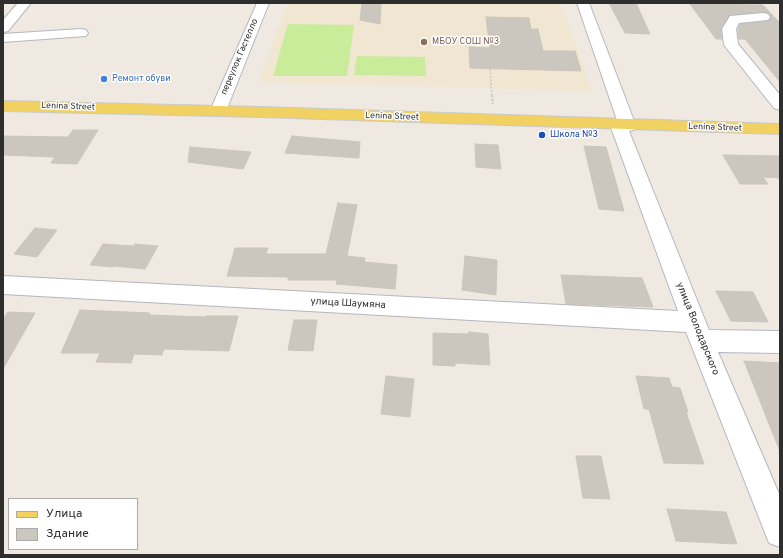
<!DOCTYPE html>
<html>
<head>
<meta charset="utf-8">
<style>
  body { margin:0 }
  #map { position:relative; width:783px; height:558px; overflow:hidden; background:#efe9e1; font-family:Overpass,sans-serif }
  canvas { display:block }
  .frame { position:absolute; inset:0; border:4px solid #2e2e2e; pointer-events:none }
  .legend { position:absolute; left:8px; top:498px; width:130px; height:52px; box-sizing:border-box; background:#fff; border:1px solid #ababab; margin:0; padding:5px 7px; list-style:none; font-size:12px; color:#2e2e2e }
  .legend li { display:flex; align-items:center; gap:8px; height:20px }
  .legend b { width:20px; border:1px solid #ababab }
</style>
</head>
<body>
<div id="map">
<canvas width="783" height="558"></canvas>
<div class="frame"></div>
<ul class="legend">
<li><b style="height:5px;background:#f2d163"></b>Улица</li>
<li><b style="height:11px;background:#cbc7bf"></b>Здание</li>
</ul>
</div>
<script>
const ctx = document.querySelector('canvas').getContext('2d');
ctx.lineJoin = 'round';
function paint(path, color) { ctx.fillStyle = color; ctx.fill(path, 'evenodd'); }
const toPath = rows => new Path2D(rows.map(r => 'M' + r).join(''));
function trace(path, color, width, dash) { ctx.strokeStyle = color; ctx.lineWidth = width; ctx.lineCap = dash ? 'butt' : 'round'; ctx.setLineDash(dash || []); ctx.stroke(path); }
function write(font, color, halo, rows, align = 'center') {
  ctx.font = font + ' Overpass,sans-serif'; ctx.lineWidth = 3; ctx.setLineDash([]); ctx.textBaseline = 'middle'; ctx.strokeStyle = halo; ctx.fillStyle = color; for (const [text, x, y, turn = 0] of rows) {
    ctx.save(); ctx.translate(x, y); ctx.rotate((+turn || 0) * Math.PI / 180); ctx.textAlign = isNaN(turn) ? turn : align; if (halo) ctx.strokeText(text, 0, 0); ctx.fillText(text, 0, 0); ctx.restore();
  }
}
const education = toPath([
  [288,3,561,3,592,91,258,82]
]);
const pitch = toPath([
  [288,24,354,25,347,76,273,76],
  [357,56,425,57,426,76,354,75]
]);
const building = toPath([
  [362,3,381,3,380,24,360,20,362,3],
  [609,3,636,3,650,34,625,33,609,3],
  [690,4,763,5,780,23,780,82,745,39,739,39,738,29,740,24,768,21,771,18,769,13,763,12,730,15,721,28,722,39,716,39,690,4],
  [486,17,529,18,531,29,538,29,543,51,575,51,581,71,470,68,469,47,490,48,486,17],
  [73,130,98,130,77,164,51,163,55,157,3,155,3,136,68,137,73,130],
  [292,136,360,142,359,158,285,153,292,136],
  [475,144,498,145,501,169,476,167,475,144],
  [584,146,606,147,624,211,599,209,584,146],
  [190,147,251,152,243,169,188,162,190,147],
  [723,155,780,156,780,178,763,177,768,184,740,184,723,155],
  [338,203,357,205,347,256,365,258,364,262,397,265,395,289,336,284,337,280,288,280,288,277,227,276,235,248,268,248,266,254,326,254,338,203],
  [35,228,57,230,37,257,14,254,35,228],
  [103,244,134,246,135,244,158,246,145,269,114,266,113,267,90,265,103,244],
  [465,256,497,260,496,295,462,290,465,256],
  [561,275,642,278,653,307,566,304,561,275],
  [716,291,753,292,768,322,731,321,716,291],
  [80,310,150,313,149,315,205,317,206,316,238,316,229,351,164,349,162,355,134,354,131,363,96,362,100,353,61,353,80,310],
  [8,312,35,313,3,369,3,319,8,312],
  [294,320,317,320,313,351,288,350,294,320],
  [469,332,488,334,490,365,455,363,455,366,433,365,433,333,469,334,469,332],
  [744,361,780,363,780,449,779,449,744,361],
  [386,376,414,379,410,417,381,414,386,376],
  [636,376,669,378,672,387,680,388,688,412,686,412,704,464,664,463,649,409,644,409,636,376],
  [576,456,601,456,610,499,583,498,576,456],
  [667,509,726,512,737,544,676,541,667,509]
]);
const pathFar1 = toPath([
  [490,69,492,96]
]);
const path = toPath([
  [492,95,493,104]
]);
const minor = toPath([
  [18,3,31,3,8,31,3,32,3,20,18,3],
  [257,3,269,3,226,111,224,114,218,116,212,114,210,111,257,3],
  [577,3,589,3,636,126,634,130,629,131,709,330,780,331,780,353,718,352,780,496,780,547,769,543,686,332,3,294,3,276,678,311,610,125,612,121,617,120,577,3],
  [763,13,768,14,770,17,768,20,739,23,736,29,738,44,780,95,780,110,774,108,724,45,722,29,730,16,763,13],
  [81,29,86,30,88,33,86,36,3,42,3,34,81,29]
]);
const major = toPath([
  [3,101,261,107,780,124,780,134,261,117,3,111,3,101]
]);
const markers = [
  [424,42,4,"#8d6e63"],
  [104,79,4,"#3f7fe0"],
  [542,135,4,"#1a4fb4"]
];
const farEducationnames = [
  ["МБОУ СОШ №3",432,42]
];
const farStreetnames = [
  ["переулок Гастелло",240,57,-67],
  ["Lenina Street",68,107,2],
  ["Lenina Street",392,117,2],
  ["Lenina Street",715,128,2]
];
const farShopnames = [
  ["Ремонт обуви",112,79]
];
const farTransitnames = [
  ["Школа №3",550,135]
];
const streetNames = [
  ["улица Шаумяна",348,304,3],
  ["улица Володарского",697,329,68]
];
paint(education, '#f0e6d1');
paint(pitch, '#c9ec9a');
paint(building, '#cbc7bf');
trace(building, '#cbc5ba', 1);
trace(minor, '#b4b7c1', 2);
trace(major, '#c9c9c9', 2);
trace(pathFar1, '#c9c9c9', 1.5, [2, 1.5]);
trace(path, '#c9c9c9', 2, [2.5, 1.5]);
paint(minor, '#fff');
paint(major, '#f2d163');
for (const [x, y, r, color] of markers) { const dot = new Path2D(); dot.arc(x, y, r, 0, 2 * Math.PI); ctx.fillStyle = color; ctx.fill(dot); trace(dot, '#fff', 1.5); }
write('9px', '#785e54', '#fff', farEducationnames, 'left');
write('9px', '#2e2e2e', '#fff', farStreetnames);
write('9px', '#366cbe', '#fff', farShopnames, 'left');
write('9px', '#164399', '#fff', farTransitnames, 'left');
write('10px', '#2e2e2e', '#fff', streetNames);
</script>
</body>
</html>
